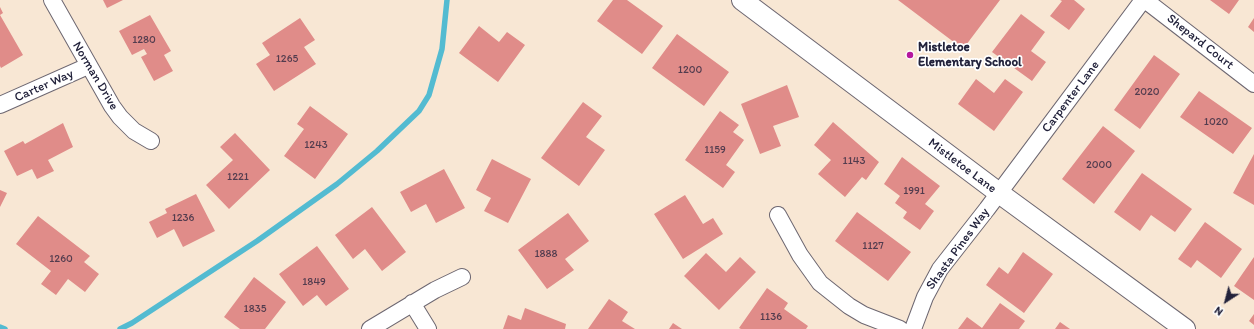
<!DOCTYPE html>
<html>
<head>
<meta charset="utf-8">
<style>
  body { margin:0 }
  #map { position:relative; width:1254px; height:329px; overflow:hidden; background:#f8e7d4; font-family:Itim,sans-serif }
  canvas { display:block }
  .north { position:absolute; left:1206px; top:281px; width:40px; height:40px; -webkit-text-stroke:3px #fff; paint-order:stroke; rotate:216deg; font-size:11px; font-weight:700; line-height:16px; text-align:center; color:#22223b }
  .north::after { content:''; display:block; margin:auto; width:14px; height:18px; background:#22223b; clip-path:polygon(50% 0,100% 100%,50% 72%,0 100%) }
</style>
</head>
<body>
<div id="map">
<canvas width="1254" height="329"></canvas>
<div class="north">N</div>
</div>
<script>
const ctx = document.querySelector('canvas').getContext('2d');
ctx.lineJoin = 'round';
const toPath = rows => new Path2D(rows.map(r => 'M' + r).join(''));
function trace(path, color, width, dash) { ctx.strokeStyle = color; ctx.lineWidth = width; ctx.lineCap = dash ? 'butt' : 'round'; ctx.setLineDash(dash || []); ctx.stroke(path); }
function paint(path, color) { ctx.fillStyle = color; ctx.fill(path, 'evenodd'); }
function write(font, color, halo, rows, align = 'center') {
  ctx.font = font + ' Itim,sans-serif'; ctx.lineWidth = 3.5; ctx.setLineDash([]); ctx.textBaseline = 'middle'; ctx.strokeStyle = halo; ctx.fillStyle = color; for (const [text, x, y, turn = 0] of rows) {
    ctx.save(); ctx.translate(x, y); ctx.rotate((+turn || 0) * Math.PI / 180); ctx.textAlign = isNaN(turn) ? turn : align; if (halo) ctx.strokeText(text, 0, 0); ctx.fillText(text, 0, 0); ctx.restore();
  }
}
const stream = toPath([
  [0,327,5,329],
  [120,329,132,323,257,241,337,184,377,151,419,111,429,95,442,49,447,0]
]);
const building = toPath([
  [103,0,123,0,107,8],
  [613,0,627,0,663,26,642,54,597,21],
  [898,0,1000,0,963,49],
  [1060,0,1074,0,1085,9,1069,30,1050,16,1062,1],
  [1210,0,1239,0,1229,14],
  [0,7,3,13,0,15,23,55,1,68,0,66],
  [1021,14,1045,32,1031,51,1046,62,1032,81,992,52],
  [150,15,171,51,164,55,173,71,154,81,141,57,147,54,144,49,132,55,119,31],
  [300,18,315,40,304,47,316,64,274,91,256,64,270,55,262,43],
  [1254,18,1254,32,1248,27],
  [479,26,499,42,507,32,525,45,498,82,459,53],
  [677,34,729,72,704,106,652,68],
  [1154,55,1180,74,1140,129,1114,110],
  [976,79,994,93,1005,79,1023,92,994,131,958,104],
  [787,85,799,117,773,126,781,146,760,154,741,104],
  [1199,91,1252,128,1233,154,1180,117],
  [583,102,602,116,586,137,605,150,579,186,541,158],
  [310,106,348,134,315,179,284,156,304,129,297,124],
  [720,111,739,125,733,132,744,140,726,165,735,172,723,188,685,160],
  [833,122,879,162,866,180,862,177,845,197,818,174,831,160,814,145],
  [63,123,73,147,48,160,54,171,37,179,32,169,17,176,4,151,23,141,25,144],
  [1103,126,1135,151,1094,204,1062,179],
  [235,133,270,170,229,209,206,185,233,160,220,147],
  [1254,154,1254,205,1233,193],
  [902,157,940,186,925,204,934,211,920,230,903,218,907,212,895,203,900,196,884,184],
  [492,159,531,179,508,223,484,211,491,198,476,190],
  [444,169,465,208,436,223,426,204,411,212,400,192],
  [1142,173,1192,209,1175,232,1151,215,1140,231,1114,212],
  [0,190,7,193,0,207],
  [196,194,215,231,183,247,174,229,157,238,149,222,167,213,165,209],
  [685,195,703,224,713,218,723,234,683,259,654,214],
  [372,207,406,252,382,271,365,249,353,259,335,235],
  [857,212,911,252,888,281,835,241],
  [568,213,589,241,565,259,574,270,547,289,518,250],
  [38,216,90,256,84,262,99,274,85,292,68,279,56,295,41,284,51,271,16,244],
  [1205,222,1242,249,1221,278,1197,260,1191,268,1178,259],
  [317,246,349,289,326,306,317,295,303,306,279,274],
  [1023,252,1053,274,1024,313,986,285,999,267,1008,274],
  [706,253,726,272,740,257,756,272,719,310,684,276],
  [1254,257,1254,300,1234,286],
  [254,277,286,302,265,329,240,329,224,317],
  [767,288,788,303,784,309,808,326,806,329,741,329,739,328],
  [609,299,628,312,622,321,635,329,588,329],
  [1000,303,1025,321,1019,329,958,329,967,317,982,328],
  [525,308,566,324,565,329,503,329,508,315,521,320],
  [1254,314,1254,325,1249,321],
  [1060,322,1070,329,1055,329],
  [673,323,682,329,669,329]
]);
const minor = toPath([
  [52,0,112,106,120,117,134,131,151,141],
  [1145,0,1254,84],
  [0,105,88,66],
  [778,215,800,255,820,283,849,306,864,315,900,329],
  [412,303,428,329],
  [370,329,435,290,462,277],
  [913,329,925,297,940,269,987,209,1143,0]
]);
const tertiary = toPath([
  [742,0,999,193,1185,329]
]);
const markers = [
  [910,55,4,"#b5179e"]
];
const numberNames = [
  ["1280",144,40],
  ["1265",287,59],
  ["1200",690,70],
  ["2020",1147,92],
  ["1020",1216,122],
  ["1243",316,145],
  ["1159",715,150],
  ["1143",854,161],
  ["2000",1099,165],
  ["1221",238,177],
  ["1991",914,191],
  ["1236",183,218],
  ["1127",873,246],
  ["1888",546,254],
  ["1260",61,259],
  ["1849",314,282],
  ["1835",255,309],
  ["1136",771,317]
];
const streetNames = [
  ["Shepard Court",1200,42,38],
  ["Norman Drive",95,76,59],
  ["Carter Way",44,86,-24],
  ["Carpenter Lane",1071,97,-53],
  ["Mistletoe Lane",962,166,37],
  ["Shasta Pines Way",958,249,-54]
];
const poiNames = [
  ["Mistletoe",918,48],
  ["Elementary School",918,63]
];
trace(stream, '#53bbd1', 5.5);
paint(building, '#e08c89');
trace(minor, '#6d6771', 18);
trace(tertiary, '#6d6771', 22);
trace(minor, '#fff', 16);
trace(tertiary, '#fff', 20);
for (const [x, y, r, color] of markers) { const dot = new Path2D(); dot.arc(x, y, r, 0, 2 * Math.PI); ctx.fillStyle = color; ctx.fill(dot); trace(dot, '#fff', 1.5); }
write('11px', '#523c4e', null, numberNames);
write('13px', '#22223b', '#fff', streetNames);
write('bold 13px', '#22223b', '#fff', poiNames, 'left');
</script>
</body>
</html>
